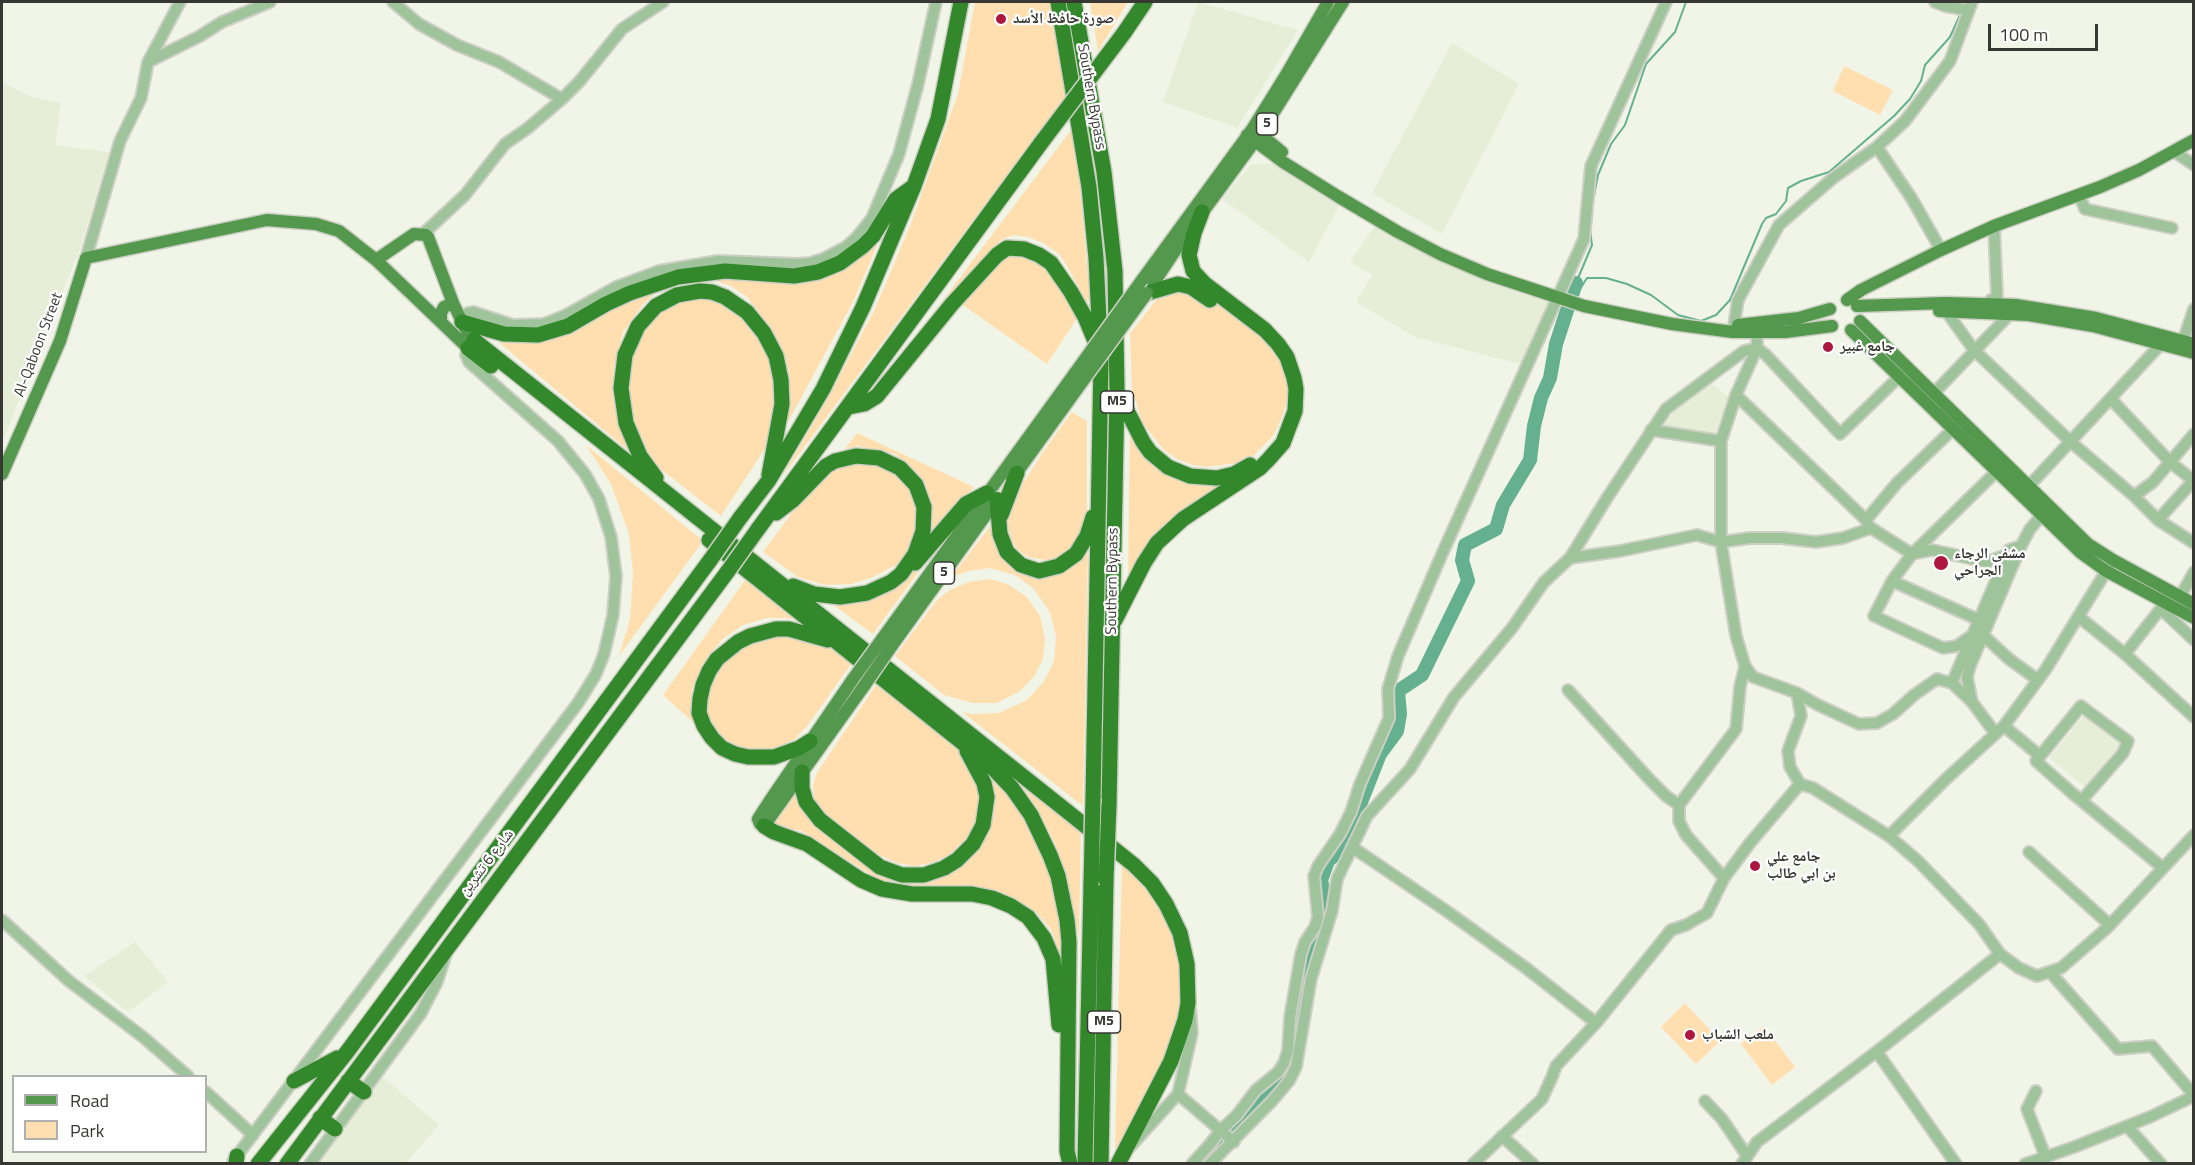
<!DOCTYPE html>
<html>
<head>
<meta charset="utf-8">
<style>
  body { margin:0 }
  #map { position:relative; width:2195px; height:1165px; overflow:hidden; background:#f1f5e7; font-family:"Titillium Web",sans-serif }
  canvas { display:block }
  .frame { position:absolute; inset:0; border:3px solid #373833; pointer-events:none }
  .legend { position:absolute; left:12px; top:1075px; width:195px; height:78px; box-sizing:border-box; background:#fff; border:2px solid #afafad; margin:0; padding:8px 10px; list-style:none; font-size:18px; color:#373833 }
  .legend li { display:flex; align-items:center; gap:12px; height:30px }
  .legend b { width:30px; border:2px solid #afafad }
  .scale { position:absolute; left:1988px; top:24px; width:110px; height:27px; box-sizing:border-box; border:3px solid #373833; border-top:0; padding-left:8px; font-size:18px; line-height:21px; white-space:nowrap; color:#373833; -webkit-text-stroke:4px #fff; paint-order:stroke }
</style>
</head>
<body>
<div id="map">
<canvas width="2195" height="1165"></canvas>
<div class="frame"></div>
<ul class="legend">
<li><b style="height:8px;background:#53984d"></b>Road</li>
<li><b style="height:16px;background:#ffdfaf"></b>Park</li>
</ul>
<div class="scale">100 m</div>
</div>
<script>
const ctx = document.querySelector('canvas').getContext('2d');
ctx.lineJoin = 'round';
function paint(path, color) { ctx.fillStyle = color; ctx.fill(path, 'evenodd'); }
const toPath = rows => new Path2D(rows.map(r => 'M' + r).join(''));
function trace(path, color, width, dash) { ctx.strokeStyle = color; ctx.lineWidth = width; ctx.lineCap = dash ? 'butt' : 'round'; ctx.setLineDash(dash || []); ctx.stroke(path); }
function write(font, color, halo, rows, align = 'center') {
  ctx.font = font + ' "Titillium Web","Noto Naskh Arabic",sans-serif'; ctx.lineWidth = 4.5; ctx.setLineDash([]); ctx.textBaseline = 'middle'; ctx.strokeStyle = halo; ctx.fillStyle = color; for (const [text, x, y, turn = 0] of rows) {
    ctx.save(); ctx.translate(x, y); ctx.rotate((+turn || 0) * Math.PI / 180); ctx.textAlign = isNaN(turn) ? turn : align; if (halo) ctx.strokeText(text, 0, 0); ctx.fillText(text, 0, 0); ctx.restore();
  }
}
const built = toPath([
  [1198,2,1298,30,1237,128,1163,102],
  [1452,43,1519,84,1442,234,1372,193],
  [2,82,32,97,61,103,55,145,109,152,80,249,2,443],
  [1251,164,1274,164,1340,204,1309,262,1222,199],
  [1375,225,1550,300,1524,365,1415,337,1356,302,1372,275,1350,262],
  [1711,383,1730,398,1714,436,1661,429,1674,411],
  [2085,714,2122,743,2085,787,2049,758],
  [135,942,168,982,128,1012,84,976],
  [383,1077,439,1125,406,1163,317,1164]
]);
const green = toPath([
  [975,2,1053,2,1068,93,782,477,829,396,874,311,910,226,958,94],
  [1090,2,1128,2,1098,51],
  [1844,66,1893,90,1880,115,1833,91],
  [1074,126,1090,298,1087,303,1067,266,1058,253,1043,243,1028,237,1013,235,1001,240,972,271,907,348],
  [885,227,853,302,782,433,783,358,775,337,762,317,747,297,731,286,713,280,675,284,656,293,643,304,623,332,614,366,613,385,614,403,618,422,634,455,478,325,512,336,689,274,794,276],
  [1006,252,1040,256,1079,315,1047,364,960,303],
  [1166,288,1200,291,1270,342,1277,354,1283,368,1287,383,1287,401,1282,417,1273,436,1254,455,1238,463,1206,467,1192,465,1177,459,1164,450,1143,424,1132,390,1130,333],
  [692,291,727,298,765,341,777,384,772,431,766,447,721,516,650,461,635,438,624,384,642,324],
  [1072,412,1087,421,1087,526,1077,544,1059,558,1045,560,1028,557,1017,549,1011,539,1008,526,1009,513,1017,493,1043,452],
  [1130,417,1172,468,1241,472,1175,517,1128,582],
  [857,433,974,487,924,544,932,514,925,482,896,454,858,446,845,449],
  [586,445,703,541,619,656,630,619,633,574,629,534,611,484],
  [858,457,891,463,914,487,921,515,914,543,896,565,871,578,851,584,825,585,798,577,763,552,825,468],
  [998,516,1006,552,1046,570,1088,546,1083,806,962,712,972,714,999,713,1027,700,1044,681,1054,661,1056,636,1050,612,1033,588,1015,575,989,568,969,571,951,577],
  [947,533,873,634,821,596,863,596],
  [748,576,804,621,786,618,767,618,743,625,723,639,708,656,692,689,692,707,697,726,663,695],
  [991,579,1009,585,1027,597,1040,616,1045,638,1043,659,1035,675,1020,691,997,703,972,703,944,695,895,656,936,601,948,591,968,582],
  [770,630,819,638,851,664,809,724,795,739,771,750,750,751,734,747,718,736,708,722,704,707,715,664],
  [876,685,963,753,972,764,981,799,974,831,949,855,934,862,915,866,897,863,878,854,830,818,814,799,813,786,816,774],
  [984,766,1014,798,1042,847,1064,916,1062,960,1051,929,1037,913,1010,896,981,889,903,887,881,881,800,830,783,829,774,825,776,819,798,788,804,803,894,876,972,853],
  [1005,766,1081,825,1079,939,1067,877,1053,839,1024,788],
  [1122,859,1147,885,1165,912,1177,941,1183,977,1182,1001,1173,1041,1149,1092,1115,1152],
  [1685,1003,1720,1041,1696,1064,1661,1027],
  [1764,1026,1795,1067,1772,1085,1741,1044]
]);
const stream = toPath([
  [1964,4,1965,2],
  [1592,206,1598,175,1611,144,1625,125,1646,64,1675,32,1686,2],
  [1576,283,1592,245,1590,230],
  [1574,291,1580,289,1587,278,1606,278,1627,284,1651,295,1678,315,1701,321,1716,315,1730,300,1762,224,1766,218,1776,214,1786,201,1788,188,1801,181,1829,172,1894,116,1910,99,1921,81,1925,65,1950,37,1960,15]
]);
const river = toPath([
  [1203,1164,1244,1118,1259,1096,1273,1085,1288,1069,1294,1046,1297,1005,1304,981,1309,951,1320,934,1325,919,1325,901,1321,880,1328,861,1343,848,1380,754,1397,731,1400,714,1398,691,1422,675,1468,581,1462,560,1465,545,1496,529,1503,505,1530,460,1534,426,1541,398,1550,378,1556,344,1576,283]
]);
const minor = toPath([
  [393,2,419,24,457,45,499,62,562,99],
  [1935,2,1945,6,1968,10],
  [148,62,200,36,222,22,270,2],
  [1877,147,1912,199,1941,250],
  [2175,152,2194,165],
  [2079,195,2085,209,2172,228],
  [423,234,465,195,505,144,528,128,562,99,579,82,622,29,663,2],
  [86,258,120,141,141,98,148,62,180,2],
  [1990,309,1991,300,1997,297,1994,226],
  [1946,311,1974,350,2071,442,2134,496,2158,520,2194,543],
  [462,322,468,313,473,312,513,325,544,324,564,316,616,287,659,271,718,261,797,264,810,263,823,259,846,247,856,238,872,218,899,154,918,84,936,2],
  [1733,332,1738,300,1779,225,1833,178,1877,147,1905,121,1950,61,1972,2],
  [1757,332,1757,348,1736,395,1721,441,1721,542,1736,636,1745,666,1753,677,1797,693,1801,716,1788,751,1790,767,1800,784,1813,788,1889,836,1918,861,1979,924,2000,954,2019,968,2037,976,2061,968,2107,928,2194,835],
  [2183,341,2194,309],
  [1934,393,2011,313],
  [1736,395,1866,520],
  [2111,399,2170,462,2194,481],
  [1651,430,1721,441],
  [2029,486,2161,344],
  [2134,496,2153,482,2194,434],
  [2158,520,2193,481],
  [1869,526,1866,520,1897,483,1953,429],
  [1570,558,1620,551,1697,535,1721,542,1750,538,1782,538,1816,542,1843,538,1871,528,1912,554,1932,550,1987,562,2006,555],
  [1892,581,1874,616,1943,648,1957,646,1971,636],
  [2180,597,2194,572],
  [2161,609,2194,640],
  [2079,617,2125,654,2194,717],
  [1988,624,1892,581,1912,554,1996,472],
  [1983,635,2009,659,2038,680],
  [2125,654,2165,603],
  [1568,690,1651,781,1666,796,1679,805],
  [1797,693,1818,705,1859,724,1877,723,1893,714,1914,695,1937,679,1952,683],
  [1972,702,1967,677,1970,666,2021,546,2030,529,2041,516],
  [2004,726,2040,756],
  [1995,733,1972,702,1952,683,2009,550,2021,546],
  [2082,800,2123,753,2128,741,2081,706,2036,761,2072,793,2163,868],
  [1889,836,1946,779,2004,726,2046,669,2113,560],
  [1352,847,1448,912,1526,968,1596,1023],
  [2029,852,2110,925],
  [1724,878,1686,835,1679,821,1679,805,1736,729,1740,687,1745,666],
  [2,920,69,981,143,1037,188,1076],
  [2050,972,2118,1049,2152,1046,2194,1095],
  [1877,1052,1956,1164],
  [2036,1091,2027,1109,2046,1158],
  [206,1092,253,1135],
  [1178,1094,1234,1142],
  [1705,1101,1722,1119,1747,1156],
  [2127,1126,2161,1164],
  [1502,1136,1533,1164],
  [1129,1148,1178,1094,1192,1033,1190,1008],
  [233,1161,578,703,596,674,604,654,613,615,616,576,611,537,599,499,585,474,558,441,469,362,466,355,468,348],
  [310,1164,421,1013,437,982,446,954],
  [1192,1164,1211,1143,1220,1131,1237,1115,1256,1090,1278,1072,1284,1063,1288,1050,1290,1017,1301,954,1305,942,1315,927,1318,917,1314,876,1318,866,1340,834,1351,812,1360,784,1389,718,1388,689,1398,656,1442,554,1584,239,1591,166,1666,2],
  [1210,1164,1272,1101,1289,1081,1296,1067,1311,979,1332,911,1337,879,1367,816,1410,769,1454,697,1512,628,1544,582,1570,558,1607,498,1666,409,1744,351,1757,348,1766,355,1840,434,1899,377],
  [1473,1164,1542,1099,1552,1077,1556,1066,1596,1023,1671,930,1686,925,1707,913,1724,878,1750,843,1800,784],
  [1742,1164,1757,1142,1880,1049,2000,954],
  [2025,1164,2074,1147,2150,1117,2194,1096]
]);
const major = toPath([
  [1253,128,1282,152],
  [1247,135,1283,162,1339,197,1398,232,1440,254,1487,274,1584,306,1672,324,1733,332,1785,332,1832,326],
  [376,260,414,234,426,235,428,237,453,303,465,328,474,340],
  [1142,280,1253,128,1286,75,1328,2],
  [1147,293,1183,239,1260,134,1343,2],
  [1847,300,1861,290,1941,250,1994,226,2100,187,2139,170,2194,140],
  [1857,306,1945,303,2016,305,2096,318,2194,344],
  [1939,311,2029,315,2093,326,2194,353],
  [1860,321,2088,544,2113,560,2194,604],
  [441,322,441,313,444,307,453,303],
  [1738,325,1799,318,1830,309],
  [1851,330,2081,553,2106,571,2194,618],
  [2,474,60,341,86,258,267,220,316,224,339,231,376,260,468,348],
  [1012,479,1085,378],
  [882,639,1075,373],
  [891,647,998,498],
  [853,679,769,802,758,819,760,824,764,826,864,686]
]);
const highway = toPath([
  [1058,2,1089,187,1096,258,1101,362,1093,798],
  [1074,2,1104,172,1115,271,1117,391,1109,805],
  [1124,33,1145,2],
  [1147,293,1178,284,1191,287,1210,300],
  [462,322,504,334,538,335,568,326,606,304,630,293,678,277,725,271,794,276,818,272,840,263,863,246,873,236,896,199,914,186],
  [474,340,1068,812,1134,865,1152,883,1166,904,1180,933,1187,964,1188,1003,1185,1020,1171,1061,1118,1164],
  [468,348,491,366],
  [1118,393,1143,442,1150,452,1168,467,1190,476,1217,478,1234,474,1250,465],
  [849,407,864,404,877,396,952,304,997,255,1007,248,1024,249,1039,255,1051,263,1071,292,1085,317,1095,341],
  [656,478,640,456,626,423,621,388,625,355,638,326,656,306,677,295,700,291,712,292,725,297,747,312,764,333,776,356,781,380,782,404,769,475],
  [997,500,1000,534,1007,552,1021,565,1039,571,1059,566,1076,554,1087,536,1093,517],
  [776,513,793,500,826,466,835,461,856,456,879,458,900,468,916,485,924,507,923,531,915,554,901,574,891,582,867,593,840,597,814,594,793,586],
  [1001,515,1017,473],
  [740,518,769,480,823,389,863,307,914,186,938,119,961,2],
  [758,529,1041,143],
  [709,540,989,764,1012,788,1031,815,1050,855,1058,876,1067,920,1069,942,1067,1151,1070,1164],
  [915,563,966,504,987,493],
  [1115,620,1144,563,1157,543,1183,519,1260,468,1268,460,1283,443,1295,411,1296,389,1294,378,1287,357,1278,344,1265,330,1205,284,1193,271,1189,255,1194,233,1202,212],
  [810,741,799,748,774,757,748,757,735,754,722,748,712,738,704,726,699,713,700,699,703,685,709,671,717,659,738,642,750,636,776,629,789,629,828,640],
  [802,772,802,788,806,802,820,820,880,867,902,875,924,875,944,868,957,860,973,844,983,825,987,797,984,783,967,751],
  [764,826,774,832,807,844,861,880,882,889,912,894,972,894,992,898,1011,906,1028,917,1044,938,1053,959,1059,1025],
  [294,1081,337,1058],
  [348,1081,364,1092],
  [320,1118,335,1129],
  [236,1164,237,1156],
  [258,1164,347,1052,711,559],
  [287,1164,728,571],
  [1085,1164,1091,885],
  [1101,1164,1106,880]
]);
const majorBridge = toPath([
  [1075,373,1142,280],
  [1085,378,1147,293],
  [853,679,882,639],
  [864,686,891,647]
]);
const highwayBridge = toPath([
  [1041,143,1124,33],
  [711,559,740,518],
  [728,571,758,529],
  [1106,880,1109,805],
  [1091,885,1093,798]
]);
const markers = [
  [1001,19,6,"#ac173f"],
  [1828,347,6,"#ac173f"],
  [1941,563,8,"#ac173f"],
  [1755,866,6,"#ac173f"],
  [1690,1035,6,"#ac173f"]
];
const shields = [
  [1267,124,21],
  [1117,402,33],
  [944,573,21],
  [1104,1022,33]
];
const shieldNames = [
  ["5",1267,124],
  ["M5",1117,402],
  ["5",944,573],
  ["M5",1104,1022]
];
const poiNames = [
  ["صورة حافظ الأسد",1013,19],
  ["جامع غبير",1840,347],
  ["مشفى الرجاء",1954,554],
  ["الجراحي",1954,571],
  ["جامع علي",1767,857],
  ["بن ابي طالب",1767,874],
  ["ملعب الشباب",1702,1035]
];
const streetNames = [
  ["Southern Bypass",1091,97,80],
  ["Al-Qaboon Street",39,345,-69],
  ["Southern Bypass",1113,581,-89],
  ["شارع 6 تشرين",487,863,-53]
];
paint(built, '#e7eed8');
paint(green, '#ffdfaf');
trace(stream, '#65b18f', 2);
trace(river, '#65b18f', 14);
trace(minor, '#cccfc3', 14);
trace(major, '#cccfc3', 15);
trace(highway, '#cccfc3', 18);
trace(minor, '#9fc39b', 10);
trace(major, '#53984d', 12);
trace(highway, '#33882c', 15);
trace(majorBridge, '#cccfc3', 15, []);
trace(highwayBridge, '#cccfc3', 18, []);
trace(majorBridge, '#53984d', 12);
trace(highwayBridge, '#33882c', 15);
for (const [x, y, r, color] of markers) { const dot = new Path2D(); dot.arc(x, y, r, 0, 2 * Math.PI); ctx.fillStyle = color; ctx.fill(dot); trace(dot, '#fff', 2); }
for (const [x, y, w] of shields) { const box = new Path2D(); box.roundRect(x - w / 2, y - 11, w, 22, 4.5); ctx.fillStyle = '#fff'; ctx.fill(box); trace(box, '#373833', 1.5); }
write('bold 14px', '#373833', null, shieldNames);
write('bold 15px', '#373833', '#fff', poiNames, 'left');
write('15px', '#373833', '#fff', streetNames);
</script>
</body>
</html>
